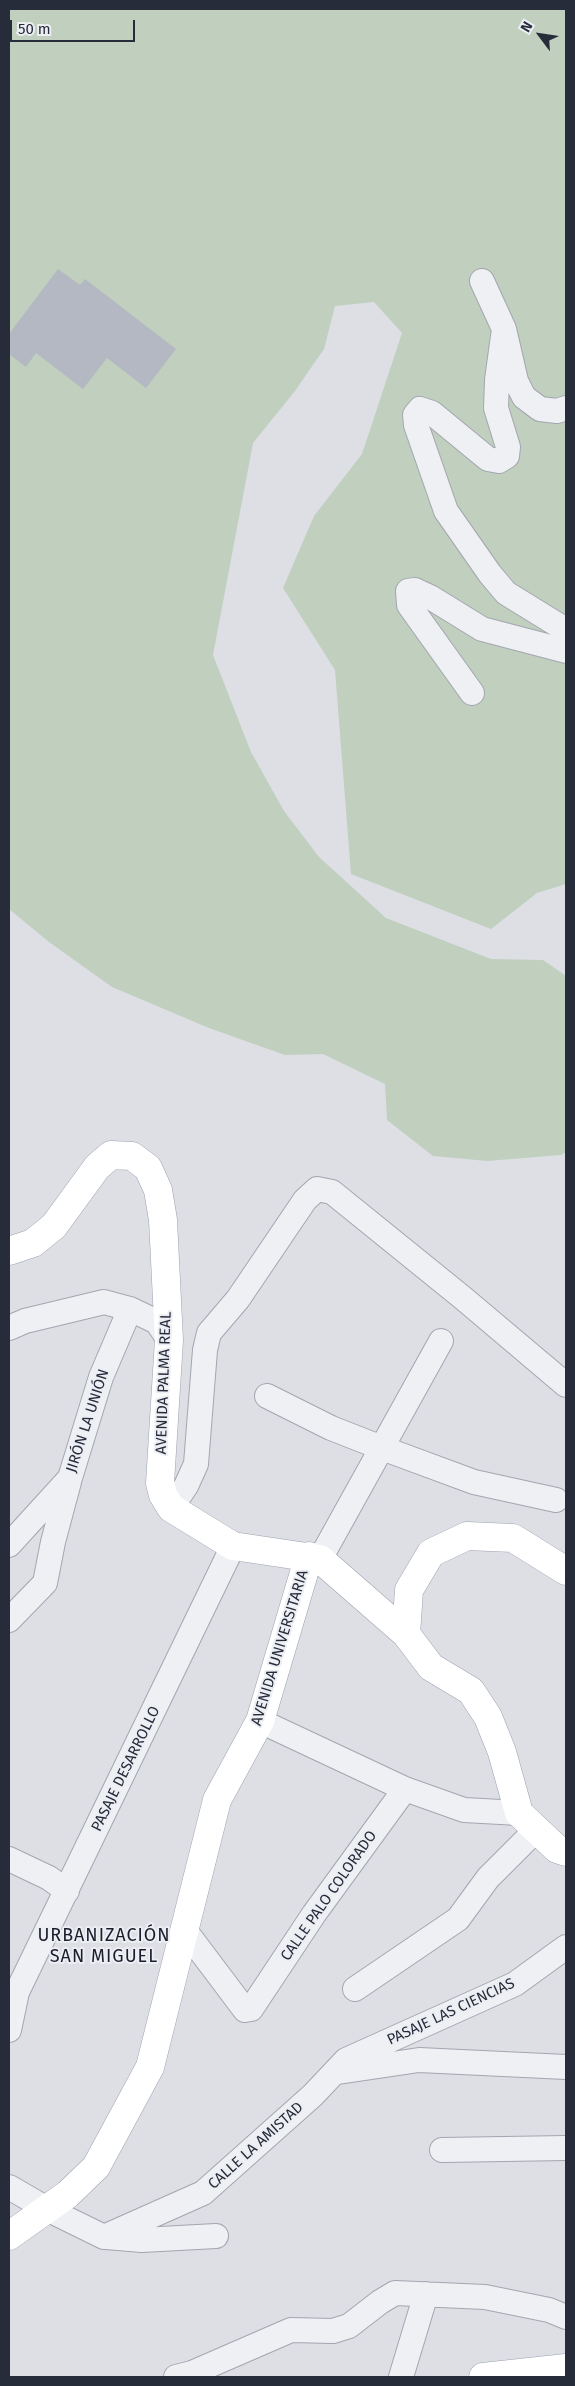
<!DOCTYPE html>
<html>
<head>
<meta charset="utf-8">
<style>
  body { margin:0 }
  #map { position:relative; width:575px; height:2386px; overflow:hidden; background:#dddfe5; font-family:"Fira Sans",sans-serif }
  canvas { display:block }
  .frame { position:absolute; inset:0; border:10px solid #272c3b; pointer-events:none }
  .north { position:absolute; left:515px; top:10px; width:50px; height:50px; -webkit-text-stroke:4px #eceef3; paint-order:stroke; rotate:301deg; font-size:14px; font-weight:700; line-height:20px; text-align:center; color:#272c3b }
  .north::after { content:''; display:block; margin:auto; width:18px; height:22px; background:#272c3b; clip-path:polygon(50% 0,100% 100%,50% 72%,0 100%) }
  .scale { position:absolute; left:10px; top:20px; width:125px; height:22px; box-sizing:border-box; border:2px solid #272c3b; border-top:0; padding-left:6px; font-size:15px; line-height:18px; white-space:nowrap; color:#272c3b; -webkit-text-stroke:4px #eceef3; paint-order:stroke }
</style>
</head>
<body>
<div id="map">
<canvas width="575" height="2386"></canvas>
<div class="frame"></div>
<div class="north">N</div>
<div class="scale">50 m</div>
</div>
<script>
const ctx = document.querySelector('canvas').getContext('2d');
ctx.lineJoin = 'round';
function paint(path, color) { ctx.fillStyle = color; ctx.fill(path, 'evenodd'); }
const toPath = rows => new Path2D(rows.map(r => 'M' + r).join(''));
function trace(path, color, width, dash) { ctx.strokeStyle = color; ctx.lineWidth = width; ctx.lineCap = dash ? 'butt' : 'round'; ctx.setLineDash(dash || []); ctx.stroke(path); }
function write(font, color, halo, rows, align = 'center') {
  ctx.font = font + ' "Fira Sans",sans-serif'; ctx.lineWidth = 4; ctx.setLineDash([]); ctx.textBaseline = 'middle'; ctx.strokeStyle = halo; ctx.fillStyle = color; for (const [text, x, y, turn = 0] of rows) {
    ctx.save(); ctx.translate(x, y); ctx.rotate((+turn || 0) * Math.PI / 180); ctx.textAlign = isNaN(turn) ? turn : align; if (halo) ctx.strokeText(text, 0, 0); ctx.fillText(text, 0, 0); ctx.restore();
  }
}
const green = toPath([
  [9,9,566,9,566,884,537,893,491,929,351,874,335,670,283,588,314,516,362,454,402,333,374,302,335,306,324,349,295,391,253,443,213,655,251,752,284,811,319,857,386,918,491,959,543,960,566,976,566,1152,561,1155,487,1161,433,1156,387,1120,385,1084,323,1054,285,1055,209,1028,112,987,49,942,9,909]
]);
const building = toPath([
  [58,269,80,285,85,279,176,349,146,388,107,358,83,389,36,353,26,367,9,354,9,334]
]);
const minor = toPath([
  [482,281,504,329,516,381,524,397,540,409,557,411,566,408],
  [504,329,497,380,496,408,508,447,507,456,499,461,488,459,432,413,420,409,415,415,416,425,446,511,490,574,506,593,566,630],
  [472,693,409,605,408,591,415,590,430,597,482,629,566,651],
  [9,1328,25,1321,104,1302,130,1309,157,1322,169,1340],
  [267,1396,331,1428,382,1448,474,1482,556,1500],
  [171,1508,186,1486,196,1464,205,1350,209,1333,238,1299,305,1200,317,1189,332,1192,463,1298,566,1385],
  [9,1545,70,1478,101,1377,130,1309],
  [320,1559,441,1341],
  [9,1620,45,1583,53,1542,69,1482],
  [260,1721,405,1789,464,1810,519,1813],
  [9,1859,49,1878,67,1891],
  [184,1929,245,2010,251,2009,314,1914,405,1789],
  [355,1989,458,1919,488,1878,537,1829],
  [9,2030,17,1992,233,1546],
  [338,2072,419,2060,566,2067],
  [442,2150,566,2148],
  [9,2187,47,2209,104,2237,203,2193,313,2095,346,2060,515,1984,566,1947],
  [106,2237,142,2240,216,2236],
  [176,2377,192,2373,291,2330,333,2331,349,2326,380,2302,395,2293,485,2297,549,2310,566,2317],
  [401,2377,426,2294]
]);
const major = toPath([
  [9,1251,33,1243,54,1226,97,1167,111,1155,132,1156,148,1168,158,1190,163,1220,169,1340,160,1483,163,1495,171,1508,233,1546,320,1559,406,1634],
  [566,1571,513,1538,467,1536,431,1553,409,1590,406,1634,431,1667,471,1691,488,1717,502,1752,519,1813,557,1849,566,1852],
  [9,2236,68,2194,96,2167,150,2067,217,1800,260,1721,309,1556],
  [483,2377,566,2368]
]);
const streetNames = [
  ["AVENIDA PALMA REAL",164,1383,-88],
  ["JIRÓN LA UNIÓN",88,1421,-72],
  ["AVENIDA UNIVERSITARIA",280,1648,-73],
  ["PASAJE DESARROLLO",126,1769,-64],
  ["CALLE PALO COLORADO",329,1896,-55],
  ["PASAJE LAS CIENCIAS",451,2012,-25],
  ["CALLE LA AMISTAD",256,2146,-42]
];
const quarterNames = [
  ["URBANIZACIÓN",104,1936],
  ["SAN MIGUEL",104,1957]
];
paint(green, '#c0cfbe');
paint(building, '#b4b8c2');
trace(minor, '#a3a6af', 26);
trace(major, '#9da2b0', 29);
trace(minor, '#eff0f4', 24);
trace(major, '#fff', 28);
write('15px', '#272c3b', '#eceef3', streetNames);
ctx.letterSpacing = '1px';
write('18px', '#1a1d2b', '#eceef3', quarterNames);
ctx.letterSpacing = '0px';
</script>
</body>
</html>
